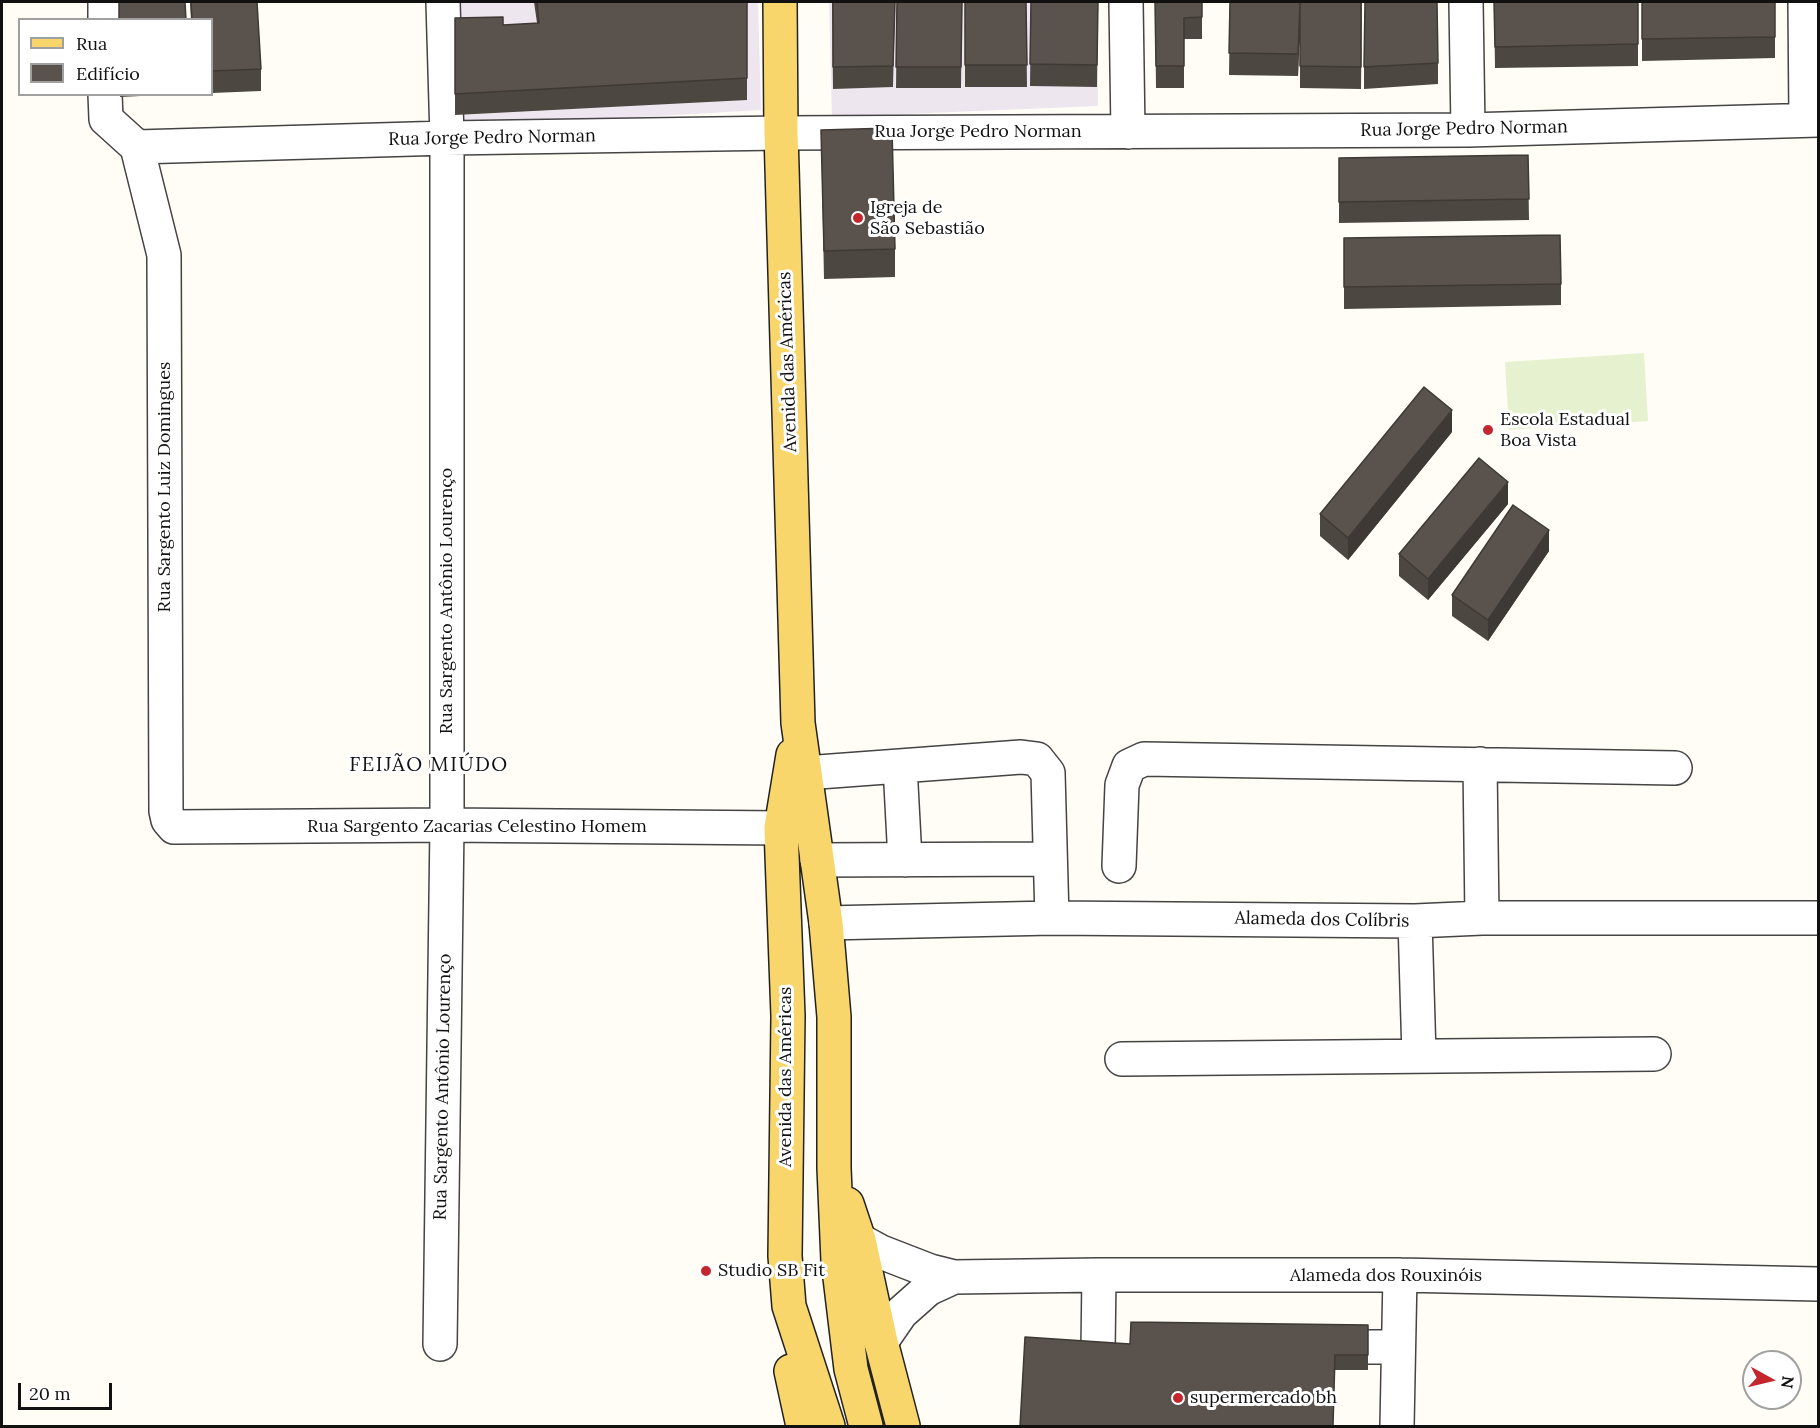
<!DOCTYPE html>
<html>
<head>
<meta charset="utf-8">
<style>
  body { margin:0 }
  #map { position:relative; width:1820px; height:1428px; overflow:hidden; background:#fffdf5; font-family:Lora,serif }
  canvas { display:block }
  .frame { position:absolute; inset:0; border:3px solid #111; pointer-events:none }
  .legend { position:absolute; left:18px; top:18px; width:195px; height:78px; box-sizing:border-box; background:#fff; border:2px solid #a0a0a0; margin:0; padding:8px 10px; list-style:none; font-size:18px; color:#111 }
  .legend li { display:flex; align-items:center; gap:12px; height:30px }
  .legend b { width:30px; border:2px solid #a0a0a0 }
  .north { position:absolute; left:1742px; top:1350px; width:60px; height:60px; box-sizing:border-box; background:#fff; border:2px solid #a0a0a0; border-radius:50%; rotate:98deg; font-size:16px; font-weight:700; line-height:24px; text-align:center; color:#111 }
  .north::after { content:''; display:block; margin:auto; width:21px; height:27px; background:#c4262e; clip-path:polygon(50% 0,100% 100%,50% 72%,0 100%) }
  .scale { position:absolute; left:18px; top:1383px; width:94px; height:27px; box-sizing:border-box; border:3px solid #111; border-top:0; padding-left:8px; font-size:18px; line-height:21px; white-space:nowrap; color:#111; -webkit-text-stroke:4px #fff; paint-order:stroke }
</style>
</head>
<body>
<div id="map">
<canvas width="1820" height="1428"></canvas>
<div class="frame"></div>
<ul class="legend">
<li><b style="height:8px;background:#f9d66b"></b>Rua</li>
<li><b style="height:16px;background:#5a524d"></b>Edifício</li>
</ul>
<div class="north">N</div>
<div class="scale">20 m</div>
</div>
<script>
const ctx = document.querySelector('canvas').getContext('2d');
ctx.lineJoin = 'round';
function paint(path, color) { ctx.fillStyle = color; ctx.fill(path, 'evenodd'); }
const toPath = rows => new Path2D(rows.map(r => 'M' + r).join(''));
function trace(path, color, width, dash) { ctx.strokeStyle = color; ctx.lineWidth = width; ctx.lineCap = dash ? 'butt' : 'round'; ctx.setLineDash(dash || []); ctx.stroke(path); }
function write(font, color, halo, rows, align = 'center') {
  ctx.font = font + ' Lora,serif'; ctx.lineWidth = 6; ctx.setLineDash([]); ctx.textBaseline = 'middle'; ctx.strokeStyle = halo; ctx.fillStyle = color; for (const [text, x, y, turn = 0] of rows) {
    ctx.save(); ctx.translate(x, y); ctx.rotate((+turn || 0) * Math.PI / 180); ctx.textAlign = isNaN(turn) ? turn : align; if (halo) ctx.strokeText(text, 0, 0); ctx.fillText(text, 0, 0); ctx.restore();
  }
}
const industrial = toPath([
  [448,2,758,2,761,110,450,128],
  [829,2,1097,2,1098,106,832,117]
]);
const pitch = toPath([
  [1644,353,1648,421,1509,430,1505,362]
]);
const minor = toPath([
  [105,2,105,20],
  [1126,2,1128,132],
  [1466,2,1468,130],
  [1805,2,1806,120],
  [105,94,106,119,137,147],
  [137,147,447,138,781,133,1468,130,1818,120],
  [137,147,164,255,166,811,168,820,174,827,447,825,781,828],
  [1480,764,1482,918],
  [900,766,905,860],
  [805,773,1021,757,1037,759,1048,773,1052,918],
  [817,860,1050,859],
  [1119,866,1122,785,1129,766,1144,759,1675,768],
  [1415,921,1419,1056],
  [826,923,1052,918,1415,921,1482,918,1818,918],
  [1122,1059,1654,1054],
  [859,1240,881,1252,930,1271,954,1277,1099,1275,1400,1275,1818,1284],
  [881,1342,901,1313,928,1289,954,1277],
  [440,1344,447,825,447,138,443,2],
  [1322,1347,1398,1347],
  [1097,1426,1099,1275],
  [1397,1426,1400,1275]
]);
const major = toPath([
  [780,2,781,133,798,723,826,923,834,1017,834,1168,838,1261,851,1369,866,1426],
  [793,755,781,828,788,1016,785,1256,789,1306,828,1426],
  [847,1204,859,1240,881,1342,903,1426],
  [791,1371,803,1426]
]);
const wall = toPath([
  [190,2,257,2,261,69,261,91,212,93,212,20,191,20],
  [534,2,747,2,747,100,455,115,455,18,503,25,537,23],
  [832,2,895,2,893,87,833,89],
  [897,2,962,2,961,88,896,88],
  [965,2,1026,2,1027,87,965,87],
  [1031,2,1098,2,1097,87,1030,86],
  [1155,2,1202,2,1202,39,1184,39,1184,88,1156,88],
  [1230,2,1362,2,1361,89,1300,88,1300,27,1298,76,1229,75],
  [1494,2,1638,2,1638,66,1495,68],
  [1642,2,1775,2,1775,58,1642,61],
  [1438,63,1438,84,1364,89,1364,67],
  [120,94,182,94,120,97],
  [821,130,895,249,895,277,824,279],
  [1528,155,1529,220,1339,223,1339,158],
  [1344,238,1561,284,1561,305,1344,309],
  [1452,432,1348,560,1320,536,1320,514],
  [1508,504,1428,600,1399,576,1399,554],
  [1549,551,1488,641,1452,616,1452,595],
  [1368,1325,1368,1370,1335,1370,1130,1344]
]);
const shadedWall = toPath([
  [1300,2,1300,20,1298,76,1298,54],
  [1452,410,1452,432,1348,560,1348,538],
  [1508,482,1508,504,1428,600,1428,579],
  [1549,530,1549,551,1488,641,1488,620]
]);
const building = toPath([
  [119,2,185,2,186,20,119,20,119,2],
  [191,2,257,2,261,69,212,71,212,20,192,20,191,2],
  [537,2,747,2,747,78,455,94,455,18,503,17,503,25,539,23,537,2],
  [833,2,895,2,893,66,833,67,833,2],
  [897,2,962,2,961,67,896,67,897,2],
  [965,2,1026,2,1027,65,965,65,965,2],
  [1031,2,1098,2,1097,65,1030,64,1031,2],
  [1155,2,1202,2,1202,17,1184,18,1184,66,1156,66,1155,2],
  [1230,2,1300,2,1298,54,1229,53,1230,2],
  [1300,2,1361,2,1361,67,1300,66,1300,2],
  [1365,2,1437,2,1438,63,1364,67,1365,2],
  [1494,2,1638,2,1638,44,1495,47,1494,2],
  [1642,2,1775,2,1775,37,1642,39,1642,2],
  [892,128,895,249,824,251,821,130,892,128],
  [1528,155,1529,199,1339,202,1339,158,1528,155],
  [1560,235,1561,284,1344,287,1344,238,1560,235],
  [1424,387,1452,410,1348,538,1320,514,1424,387],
  [1479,458,1508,482,1428,579,1399,554,1479,458],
  [1513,505,1549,530,1488,620,1452,595,1513,505],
  [1131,1322,1368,1325,1368,1355,1335,1355,1333,1426,1020,1426,1025,1337,1130,1344,1131,1322]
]);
const markers = [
  [858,218,6,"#c4262e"],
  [1488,430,6,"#c4262e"],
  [706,1271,6,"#c4262e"],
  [1178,1398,6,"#c4262e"]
];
const streetNames = [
  ["Rua Jorge Pedro Norman",1464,129,-1],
  ["Rua Jorge Pedro Norman",978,132],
  ["Rua Jorge Pedro Norman",492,138,-1],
  ["Avenida das Américas",788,362,-92],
  ["Rua Sargento Luiz Domingues",165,487,-90],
  ["Rua Sargento Antônio Lourenço",447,601,-90],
  ["Rua Sargento Zacarias Celestino Homem",477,827],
  ["Alameda dos Colíbris",1322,920,1],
  ["Avenida das Américas",786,1077,-90],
  ["Rua Sargento Antônio Lourenço",443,1087,-89],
  ["Alameda dos Rouxinóis",1386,1276]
];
const poiNames = [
  ["Igreja de",870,208],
  ["São Sebastião",870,229],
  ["Escola Estadual",1500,420],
  ["Boa Vista",1500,441],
  ["Studio SB Fit",718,1271],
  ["supermercado bh",1190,1398]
];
const neighbourhoodNames = [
  ["FEIJÃO MIÚDO",429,765]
];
paint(industrial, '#eee6ef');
paint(pitch, '#e6f2cf');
trace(minor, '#444', 36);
trace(major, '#222', 36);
trace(minor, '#fff', 33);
trace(major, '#f9d66b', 33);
paint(wall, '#4d4742');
paint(shadedWall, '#3f3936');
paint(building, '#5a524d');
trace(building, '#3f3936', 1.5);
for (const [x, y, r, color] of markers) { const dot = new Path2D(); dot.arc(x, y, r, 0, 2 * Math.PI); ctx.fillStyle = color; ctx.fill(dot); trace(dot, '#fff', 2); }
write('18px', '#111', '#fff', streetNames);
write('18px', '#111', '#fff', poiNames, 'left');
ctx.letterSpacing = '1.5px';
write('20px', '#111', '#fff', neighbourhoodNames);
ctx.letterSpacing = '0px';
</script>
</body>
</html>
